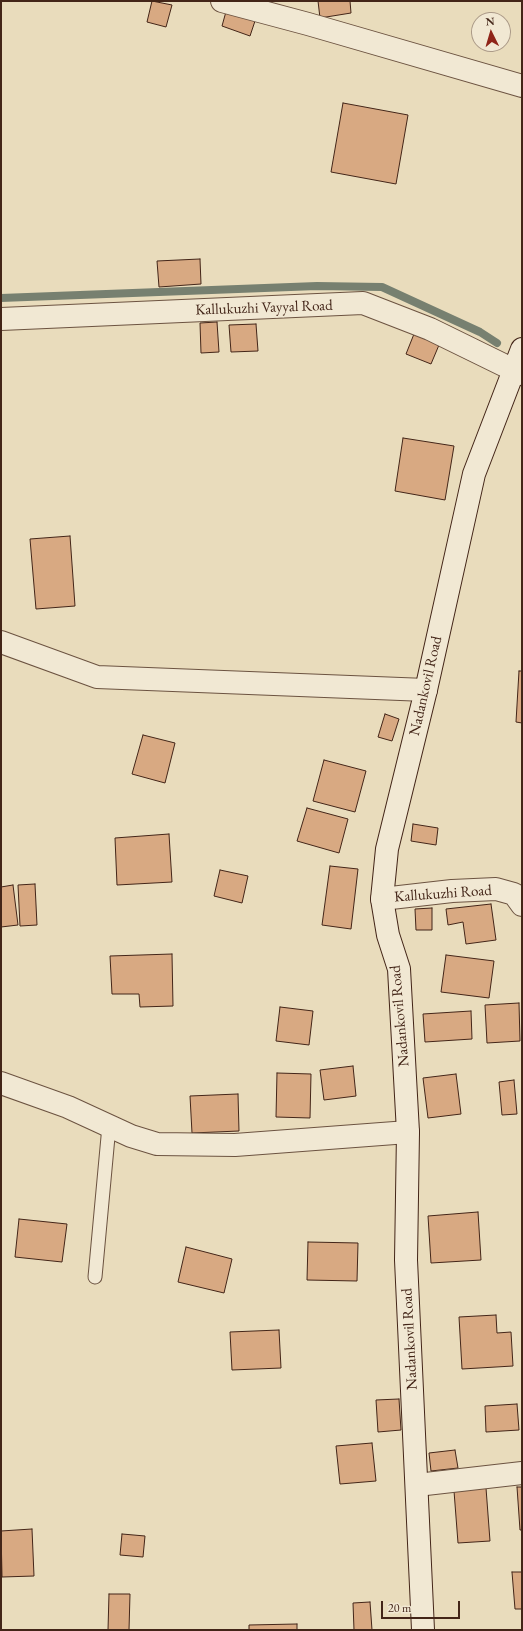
<!DOCTYPE html>
<html>
<head>
<meta charset="utf-8">
<style>
  body { margin:0 }
  #map { position:relative; width:523px; height:1631px; overflow:hidden; background:#e9dcbc; font-family:"EB Garamond",serif }
  canvas { display:block }
  .frame { position:absolute; inset:0; border:2px solid #432518; pointer-events:none }
  .north { position:absolute; left:471px; top:12px; width:40px; height:40px; box-sizing:border-box; background:#f1e8d3; border:1px solid #ab9a88; border-radius:50%; rotate:355deg; font-size:11px; font-weight:700; line-height:16px; text-align:center; color:#432518 }
  .north::after { content:''; display:block; margin:auto; width:14px; height:18px; background:#8f2418; clip-path:polygon(50% 0,100% 100%,50% 72%,0 100%) }
  .scale { position:absolute; left:381px; top:1601px; width:79px; height:18px; box-sizing:border-box; border:2px solid #432518; border-top:0; padding-left:5px; font-size:12px; line-height:14px; white-space:nowrap; color:#432518; -webkit-text-stroke:3px #f1e8d3; paint-order:stroke }
</style>
</head>
<body>
<div id="map">
<canvas width="523" height="1631"></canvas>
<div class="frame"></div>
<div class="north">N</div>
<div class="scale">20 m</div>
</div>
<script>
const ctx = document.querySelector('canvas').getContext('2d');
ctx.lineJoin = 'round';
const toPath = rows => new Path2D(rows.map(r => 'M' + r).join(''));
function trace(path, color, width, dash) { ctx.strokeStyle = color; ctx.lineWidth = width; ctx.lineCap = dash ? 'butt' : 'round'; ctx.setLineDash(dash || []); ctx.stroke(path); }
function paint(path, color) { ctx.fillStyle = color; ctx.fill(path, 'evenodd'); }
function write(font, color, halo, rows, align = 'center') {
  ctx.font = font + ' "EB Garamond",serif'; ctx.lineWidth = 3; ctx.setLineDash([]); ctx.textBaseline = 'middle'; ctx.strokeStyle = halo; ctx.fillStyle = color; for (const [text, x, y, turn = 0] of rows) {
    ctx.save(); ctx.translate(x, y); ctx.rotate((+turn || 0) * Math.PI / 180); ctx.textAlign = isNaN(turn) ? turn : align; if (halo) ctx.strokeText(text, 0, 0); ctx.fillText(text, 0, 0); ctx.restore();
  }
}
const stream = toPath([
  [1,298,317,286,382,287,480,332,497,343]
]);
const building = toPath([
  [152,1,172,5,166,27,147,22,152,1],
  [318,1,350,1,351,13,320,18,318,1],
  [227,8,256,18,250,36,222,26,227,8],
  [343,103,408,115,396,184,331,172,343,103],
  [200,259,201,284,159,287,157,261,200,259],
  [217,322,219,352,201,353,200,323,217,322],
  [256,324,258,351,231,352,229,325,256,324],
  [414,334,439,345,431,364,406,354,414,334],
  [403,438,454,446,445,500,395,491,403,438],
  [70,536,75,606,36,609,30,539,70,536],
  [519,671,522,671,522,723,516,722,519,671],
  [385,714,399,719,392,741,378,737,385,714],
  [143,735,175,743,165,783,132,774,143,735],
  [324,760,366,771,355,812,313,801,324,760],
  [307,808,348,819,339,853,297,841,307,808],
  [413,824,438,828,436,845,411,841,413,824],
  [169,834,172,882,117,885,115,838,169,834],
  [330,866,358,869,351,929,322,925,330,866],
  [220,870,248,876,242,903,214,896,220,870],
  [35,884,37,925,20,926,18,885,35,884],
  [13,885,18,925,1,927,1,887,13,885],
  [491,904,496,940,466,944,463,922,448,925,446,909,491,904],
  [432,908,432,930,416,930,415,909,432,908],
  [172,954,173,1006,140,1007,139,994,112,994,110,956,172,954],
  [446,955,494,961,489,998,441,992,446,955],
  [519,1003,520,1041,487,1043,485,1005,519,1003],
  [280,1007,313,1011,309,1045,276,1041,280,1007],
  [471,1011,472,1039,425,1042,423,1014,471,1011],
  [353,1066,356,1096,324,1100,320,1070,353,1066],
  [277,1073,311,1074,310,1118,276,1117,277,1073],
  [456,1074,461,1114,428,1118,423,1078,456,1074],
  [514,1080,517,1114,502,1115,499,1082,514,1080],
  [238,1094,239,1131,192,1133,190,1096,238,1094],
  [478,1212,481,1260,431,1263,428,1216,478,1212],
  [19,1219,67,1224,62,1262,15,1257,19,1219],
  [308,1242,358,1243,357,1281,307,1280,308,1242],
  [186,1247,232,1259,224,1293,178,1282,186,1247],
  [496,1315,497,1333,511,1332,513,1366,462,1369,459,1317,496,1315],
  [279,1330,281,1368,232,1370,230,1332,279,1330],
  [399,1399,401,1430,378,1432,376,1400,399,1399],
  [517,1404,519,1430,486,1432,485,1406,517,1404],
  [372,1443,376,1481,340,1484,336,1446,372,1443],
  [455,1450,458,1468,431,1471,429,1453,455,1450],
  [517,1487,522,1487,522,1530,520,1530,517,1487],
  [486,1488,490,1541,458,1543,454,1491,486,1488],
  [32,1529,34,1576,2,1577,1,1531,32,1529],
  [122,1534,145,1536,143,1557,120,1555,122,1534],
  [512,1572,522,1572,522,1609,515,1609,512,1572],
  [109,1594,130,1594,129,1630,108,1630,109,1594],
  [370,1602,372,1630,354,1630,353,1603,370,1602],
  [297,1624,297,1630,249,1630,249,1625,297,1624]
]);
const lane = toPath([
  [95,1277,109,1126]
]);
const street = toPath([
  [222,1,308,24,522,86],
  [1,319,363,303,430,329,522,374],
  [1,642,97,677,426,690],
  [382,899,452,891,496,889,514,894,522,905],
  [1,1083,68,1107,131,1136,157,1144,235,1145,408,1132],
  [417,1485,522,1473]
]);
const secondary = toPath([
  [423,1630,406,1260,408,1132,399,969,388,935,382,899,387,849,426,690,474,474,522,349]
]);
const streetNames = [
  ["Kallukuzhi Vayyal Road",264,308,-2],
  ["Nadankovil Road",426,686,-77],
  ["Kallukuzhi Road",443,894,-4],
  ["Nadankovil Road",400,1016,-95],
  ["Nadankovil Road",410,1339,-93]
];
trace(stream, '#778070', 8);
paint(building, '#d8a982');
trace(building, '#432518', 1);
trace(lane, '#6c5341', 15);
trace(street, '#6c5341', 24);
trace(secondary, '#432518', 24);
trace(lane, '#f1e8d3', 13);
trace(street, '#f1e8d3', 22);
trace(secondary, '#f1e8d3', 22);
write('15px', '#432518', '#f1e8d3', streetNames);
</script>
</body>
</html>
